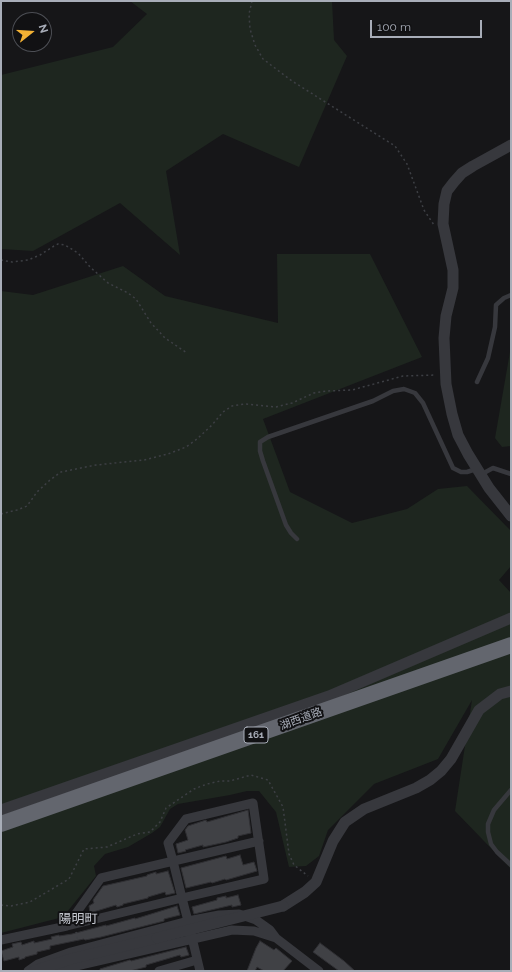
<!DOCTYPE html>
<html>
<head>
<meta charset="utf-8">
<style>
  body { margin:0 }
  #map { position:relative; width:512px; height:972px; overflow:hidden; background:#161618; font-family:Raleway,sans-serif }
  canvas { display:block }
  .frame { position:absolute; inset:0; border:2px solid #a8adb8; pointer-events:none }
  .north { position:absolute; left:12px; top:12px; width:40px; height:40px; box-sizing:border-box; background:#111113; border:1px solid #4d4f55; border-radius:50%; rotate:73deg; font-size:11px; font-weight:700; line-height:16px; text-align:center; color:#a8adb8 }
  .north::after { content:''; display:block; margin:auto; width:14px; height:18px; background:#f2b134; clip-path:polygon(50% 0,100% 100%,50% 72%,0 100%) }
  .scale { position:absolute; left:370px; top:20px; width:112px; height:18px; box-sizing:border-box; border:2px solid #a8adb8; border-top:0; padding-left:5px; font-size:12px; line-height:14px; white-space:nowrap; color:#a8adb8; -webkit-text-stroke:3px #111113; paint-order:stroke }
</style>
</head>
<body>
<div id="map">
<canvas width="512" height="972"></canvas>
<div class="frame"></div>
<div class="north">N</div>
<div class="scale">100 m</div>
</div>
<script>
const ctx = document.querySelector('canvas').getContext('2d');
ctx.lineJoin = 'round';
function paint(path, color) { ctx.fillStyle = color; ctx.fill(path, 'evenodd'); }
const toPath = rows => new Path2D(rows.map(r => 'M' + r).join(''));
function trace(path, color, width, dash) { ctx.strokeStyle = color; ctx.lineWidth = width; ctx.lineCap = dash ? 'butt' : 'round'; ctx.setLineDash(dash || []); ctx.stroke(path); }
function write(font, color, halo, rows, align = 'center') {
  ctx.font = font + ' Raleway,"Noto Sans JP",sans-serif'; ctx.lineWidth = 4; ctx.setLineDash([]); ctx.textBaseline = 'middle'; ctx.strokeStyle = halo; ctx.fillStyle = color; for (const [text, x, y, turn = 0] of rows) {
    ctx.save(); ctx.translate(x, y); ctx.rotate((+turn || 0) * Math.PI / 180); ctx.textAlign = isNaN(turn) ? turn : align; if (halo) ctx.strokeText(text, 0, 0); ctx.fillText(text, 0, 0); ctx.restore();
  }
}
const green = toPath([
  [130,1,332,1,334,40,347,56,299,167,223,134,166,171,180,255,120,203,33,251,1,249,1,75,113,47,147,14],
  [277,254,370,254,422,357,263,419,290,492,352,523,407,509,438,489,467,486,511,531,511,566,499,580,511,593,511,869,455,811,472,700,438,759,374,784,328,830,319,856,306,866,289,867,276,812,259,791,247,791,230,795,178,804,170,809,160,827,152,833,128,847,105,854,94,866,96,876,63,917,1,933,1,291,33,295,123,266,165,296,278,323],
  [511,346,511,446,502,447,495,438]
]);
const building = toPath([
  [248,810,251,833,238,836,238,838,226,842,203,847,203,845,185,850,186,851,178,853,176,844,188,840,185,830,188,826,206,820,207,822,248,810],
  [240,855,243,865,254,862,257,871,226,880,225,879,212,883,211,882,186,888,181,868,226,856,227,859,240,855],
  [168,871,175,893,166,895,165,892,148,897,148,898,123,904,123,905,117,907,116,905,90,913,89,906,94,903,93,900,103,886,147,876,147,875,156,872,156,874,168,871],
  [238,895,241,905,232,907,232,905,194,914,192,907,217,900,217,898,226,896,226,898,238,895],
  [177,906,180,915,164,919,164,921,101,937,85,940,84,939,50,946,50,949,37,952,37,954,25,957,25,958,19,960,19,957,4,961,1,951,13,947,12,944,21,942,22,945,34,941,34,943,52,939,51,937,59,935,59,936,72,934,106,925,106,926,135,918,135,919,177,906],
  [260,941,274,950,276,948,292,961,283,971,264,971,257,967,255,971,247,971,256,948,260,941],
  [320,943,344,961,355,971,339,971,313,952,320,943],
  [186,947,189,955,181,957,180,955,146,965,146,967,130,971,100,971,100,969,130,960,131,961,186,947]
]);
const path = toPath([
  [252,1,249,14,250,29,255,45,263,59,292,81,395,146,407,164,424,210,434,225],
  [1,260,12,262,28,260,40,255,54,246,58,244,65,245,78,253,90,267,108,283,128,293,136,299,151,323,165,338,187,353],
  [1,514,17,510,27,506,37,492,50,480,61,472,96,465,144,460,168,454,186,447,197,439,212,425,223,412,232,406,245,404,276,407,292,403,314,393,327,391,352,390,403,376,436,375],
  [1,905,11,906,30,902,69,879,84,849,107,847,137,834,150,832,160,822,166,808,194,789,207,784,220,781,230,781,251,775,268,780,283,807,289,854,294,865,308,876],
  [76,932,78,942]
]);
const service = toPath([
  [477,382,488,358,495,327,496,305,504,298,511,295],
  [482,474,493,468,511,474],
  [297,539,291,533,286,525,263,461,260,451,260,442,268,437,373,401,393,391,404,389,415,393,423,403,453,468,461,472,467,472,476,469],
  [511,790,494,810,488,824,488,832,491,844,497,852,511,865]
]);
const minor = toPath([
  [67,926,101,878,259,841],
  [1,940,67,926,182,898,264,879,253,803,186,819,168,843,173,861,182,898,188,921,200,971],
  [28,971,38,964,71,952,188,921,219,915,239,914,256,920,270,930,276,938,319,971],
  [55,971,232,930,254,931,276,938],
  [159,971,197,960]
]);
const tertiary = toPath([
  [511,145,473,166,462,173,454,182,447,191,444,204,443,224,453,270,453,288,446,316,444,338,446,384,452,414,458,435,468,454,489,488,511,516],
  [1,810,329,696,511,618],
  [283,906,305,892,316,882,333,841,345,822,364,809,416,788,430,780,441,771,451,759,479,710,500,694,511,691],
  [34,971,71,959,157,938]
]);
const motorway = toPath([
  [1,824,511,645]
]);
const tertiaryBridge = toPath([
  [157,938,283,906]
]);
const shields = [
  [256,735,24]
];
const shieldNames = [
  ["161",256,735]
];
const streetNames = [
  ["湖西道路",301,719,-20]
];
const quarterNames = [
  ["陽明町",78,919]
];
paint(green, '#1e261f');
paint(building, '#404145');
trace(building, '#303034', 1);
trace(path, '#3d3f44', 1.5, [2, 3]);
trace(service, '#37383d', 4.5);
trace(minor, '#37383d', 9);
trace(tertiary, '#37383d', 11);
trace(motorway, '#63666e', 16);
trace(tertiaryBridge, '#37383d', 11);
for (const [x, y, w] of shields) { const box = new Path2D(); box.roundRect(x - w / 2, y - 8, w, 16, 3); ctx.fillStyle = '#111113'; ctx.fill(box); trace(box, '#a8adb8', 1); }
write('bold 10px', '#a8adb8', null, shieldNames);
write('11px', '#a8adb8', '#111113', streetNames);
write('13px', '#c9ccd4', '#111113', quarterNames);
</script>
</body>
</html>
